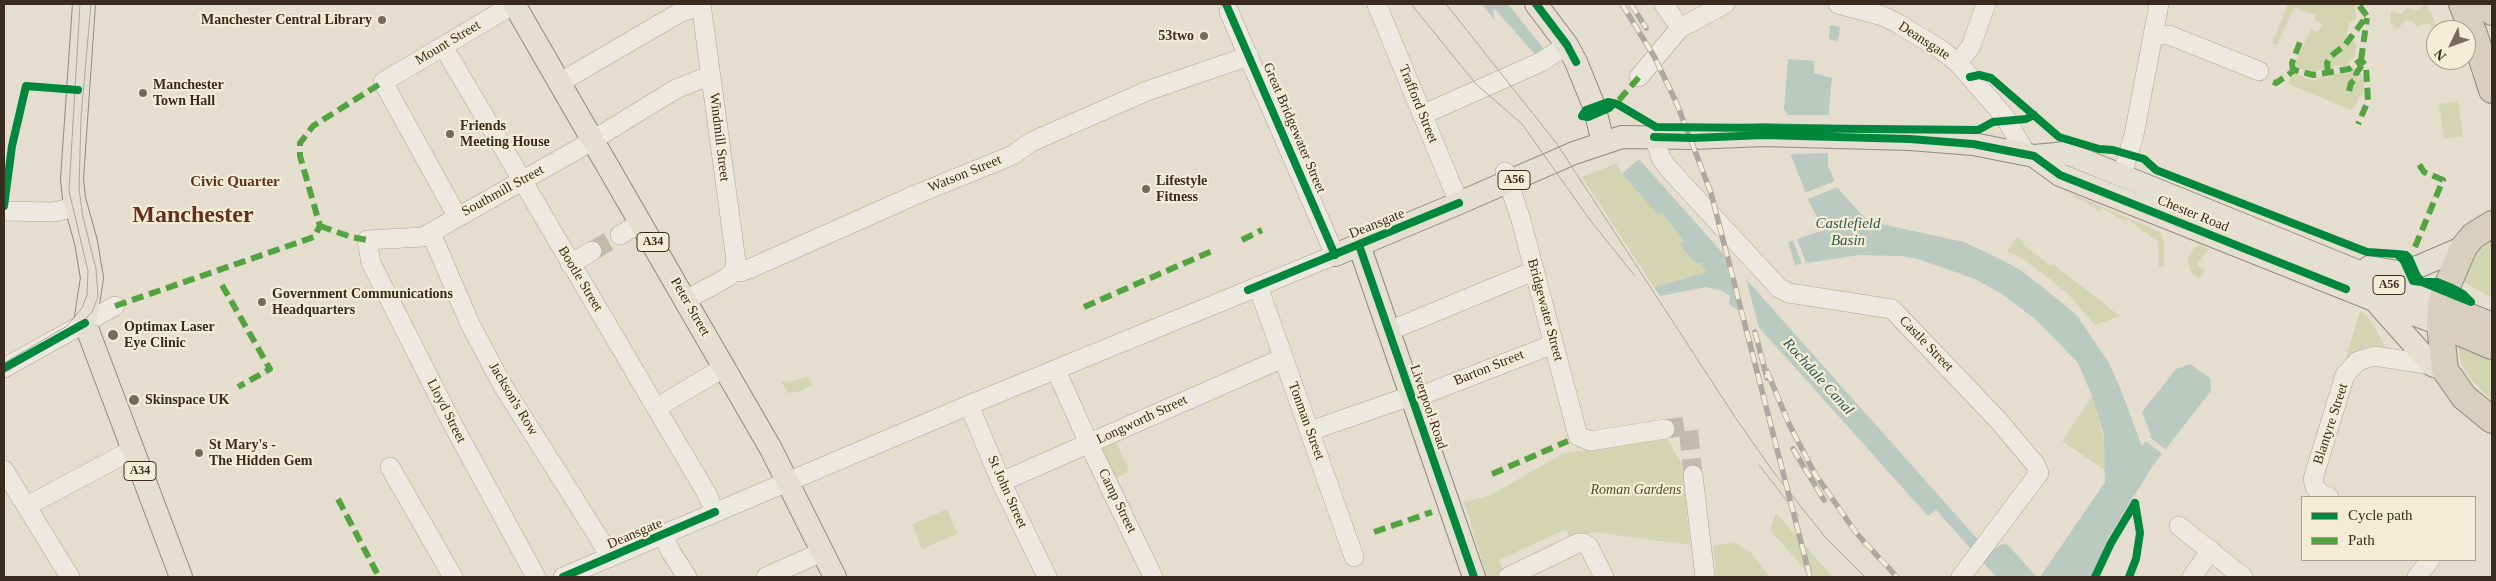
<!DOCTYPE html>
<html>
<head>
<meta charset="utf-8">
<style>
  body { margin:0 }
  #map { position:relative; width:2496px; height:581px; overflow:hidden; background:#e5dece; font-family:Georgia,serif }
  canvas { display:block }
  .frame { position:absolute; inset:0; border:5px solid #392c1f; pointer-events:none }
  .legend { position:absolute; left:2301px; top:496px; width:175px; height:65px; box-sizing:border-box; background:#f5ecd5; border:1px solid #aa9f8c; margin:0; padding:6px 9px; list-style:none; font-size:15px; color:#392c1f }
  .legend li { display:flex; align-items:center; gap:10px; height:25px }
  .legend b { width:25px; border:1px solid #aa9f8c }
  .north { position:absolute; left:2426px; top:20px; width:50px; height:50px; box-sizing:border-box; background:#f5ecd5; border:1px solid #aa9f8c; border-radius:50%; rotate:228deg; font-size:14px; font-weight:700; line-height:20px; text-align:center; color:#392c1f }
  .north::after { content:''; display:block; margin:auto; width:18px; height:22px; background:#756a5c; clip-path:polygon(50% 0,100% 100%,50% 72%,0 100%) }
</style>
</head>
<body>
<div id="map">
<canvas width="2496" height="581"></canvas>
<div class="frame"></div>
<ul class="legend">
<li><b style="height:6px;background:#00873e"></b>Cycle path</li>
<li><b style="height:6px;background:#53a441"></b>Path</li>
</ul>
<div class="north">N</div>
</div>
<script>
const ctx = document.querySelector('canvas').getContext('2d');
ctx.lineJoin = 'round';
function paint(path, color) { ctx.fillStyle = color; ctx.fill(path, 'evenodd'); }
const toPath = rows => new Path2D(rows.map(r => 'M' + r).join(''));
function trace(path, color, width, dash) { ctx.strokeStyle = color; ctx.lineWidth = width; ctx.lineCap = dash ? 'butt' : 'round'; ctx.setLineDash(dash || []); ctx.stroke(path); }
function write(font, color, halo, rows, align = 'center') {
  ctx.font = font + ' Georgia,serif'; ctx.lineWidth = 4.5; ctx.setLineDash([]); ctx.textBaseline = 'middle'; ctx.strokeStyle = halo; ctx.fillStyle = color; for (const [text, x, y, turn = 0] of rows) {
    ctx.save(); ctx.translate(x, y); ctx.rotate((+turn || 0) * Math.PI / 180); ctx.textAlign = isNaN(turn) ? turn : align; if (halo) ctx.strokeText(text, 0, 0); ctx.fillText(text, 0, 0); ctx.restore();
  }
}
const green = toPath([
  [2288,4,2355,5,2356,19,2350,23,2346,35,2353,38,2356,46,2354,57,2347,65,2330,67,2312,73,2297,67,2295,63,2311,29,2318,32,2322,24,2315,21,2315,15,2294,8,2277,45,2272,43],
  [2424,4,2427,4,2438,30,2436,30,2436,44,2435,30,2431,25,2426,23,2418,27,2412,21,2406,20,2397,30,2390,21,2391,11,2400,14,2408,8,2418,10],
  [2354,68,2361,72,2365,81,2362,95,2358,98,2357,103,2351,110,2288,84,2291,76,2295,74,2315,81,2321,76,2327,78,2331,74,2348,74],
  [2458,101,2463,136,2444,139,2439,104],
  [1617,163,1622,174,1658,214,1661,212,1684,241,1679,244,1695,263,1700,263,1709,272,1654,287,1582,177],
  [2075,195,2160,232,2164,242,2164,267,2159,267,2158,242,2127,219,2125,221,2102,208,2099,212,2084,201,2072,197],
  [2017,237,2024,243,2023,245,2051,266,2053,264,2120,316,2095,325,2068,294,2051,280,2020,257,2007,252],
  [2492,237,2492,298,2459,279,2475,251],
  [2200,245,2208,250,2197,265,2205,271,2199,279,2191,273,2187,259,2194,248],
  [2360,311,2368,316,2386,348,2375,347,2355,353,2345,361],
  [2458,341,2492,355,2492,401,2470,378,2461,363],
  [808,376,812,384,801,391,788,393,781,382,794,381],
  [2092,396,2104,439,2106,471,2062,441],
  [1666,437,1682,464,1690,545,1593,532,1571,540,1566,529,1499,560,1504,573,1494,577,1487,577,1464,502,1491,495,1562,454],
  [1116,442,1128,468,1127,473,1112,480,1100,450],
  [947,509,957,534,922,549,912,524],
  [1776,513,1833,577,1811,577,1770,530],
  [1735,542,1751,553,1770,577,1716,577,1713,546]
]);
const water = toPath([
  [1482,4,1508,4,1547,53,1539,59,1495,9,1493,11,1495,21],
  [1830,25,1840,27,1838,41,1829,39],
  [1788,59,1814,61,1814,73,1832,78,1828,119,1828,166,1838,188,1851,203,1865,218,1876,223,1964,242,1996,257,2022,271,2065,305,2078,317,2109,363,2121,390,2142,446,2151,435,2142,412,2176,369,2190,364,2210,378,2211,391,2154,464,2132,499,2107,540,2093,577,1996,577,1936,510,1928,516,1755,323,1729,304,1730,296,1722,291,1706,287,1660,296,1654,287,1708,272,1700,263,1695,263,1679,244,1684,241,1661,212,1658,215,1622,174,1639,159,1989,552,2002,544,2008,545,2036,576,2040,577,2105,482,2104,435,2092,396,2078,363,2035,319,2002,294,1975,279,1918,259,1900,256,1859,255,1795,265,1788,242,1824,230,1809,202,1791,155,1788,115,1784,109]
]);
const pier = toPath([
  [1785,115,1831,115,1829,153,1788,154],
  [1837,180,1840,186,1806,200,1803,194],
  [1797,239,1806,263,1802,264,1793,240],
  [1722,249,1745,274,1760,332,1739,312],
  [2147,435,2167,451,2164,455,2144,440]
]);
const minorTunnel = toPath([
  [592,251,620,235],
  [1665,429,1688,426,1693,475]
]);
const minor = toPath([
  [1664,4,1680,28],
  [1838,4,1883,16,1897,23,1940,49,1958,63,2005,117,2026,154],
  [1377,5,1459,203],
  [2154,35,2169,35,2259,71],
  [443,46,707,494,715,512],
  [1958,63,1971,46,1986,4],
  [1639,77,1680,28,1725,4],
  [559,83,679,13,701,5],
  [1422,115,1541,62,1567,45],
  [1654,137,1661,158,1668,168,1779,288,1789,293,1892,309,1998,420,2035,464,2039,473,1961,577],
  [1505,172,1521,220,1578,436,1590,441,1665,429],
  [2122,175,2134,135,2159,4],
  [4,211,54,212,75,207],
  [457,216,383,82,514,4],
  [431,233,470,324,503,386,604,546,609,558],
  [620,235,641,223],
  [570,264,592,251],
  [734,271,740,272,749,269,915,195,1013,155,1031,142,1147,91,1249,56],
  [1258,286,1354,557],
  [686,300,728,277,734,271,736,261,701,4],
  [1389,331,1524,275,1535,272],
  [4,368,115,306],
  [1056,370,1089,444,1153,577],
  [969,405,1001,482,1047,577],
  [656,408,725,367],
  [1310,431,1399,400,1425,394,1554,344],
  [390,467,453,577],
  [4,470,70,577],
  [1693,475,1705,577],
  [1001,482,1283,358],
  [2329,497,2322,495,2315,487,2313,479,2345,375,2358,361,2374,356,2432,365],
  [27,506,132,450],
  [2179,526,2243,577],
  [663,535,671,552,687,577],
  [536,577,453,425,371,263,367,240,423,237,578,149,676,89,711,75],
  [563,577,969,405,1335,255,1229,12],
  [766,577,822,552],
  [1508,577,1578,543,1584,543,1589,547,1604,577],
  [2192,577,2211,550],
  [2417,577,2430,560]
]);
const major = toPath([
  [84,4,72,179,74,199,86,242,92,278,85,323,181,577],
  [514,4,771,449,835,577],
  [1536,4,1567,45,1576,62,1594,106,1603,142],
  [2034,156,2060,175,2374,300,2440,324],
  [1359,245,1474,577],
  [1335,255,1459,203,1574,153,1622,137,1693,138,1763,135,1910,139,1973,144,2034,156,2066,153,2441,305],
  [2369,267,2398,272,2420,266,2464,247],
  [2376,302,2432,365,2445,370]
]);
const highway = toPath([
  [2462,4,2474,34,2492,90],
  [2489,4,2492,12],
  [2492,224,2473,236,2464,247,2445,291,2441,305,2440,324,2445,370,2464,397,2492,420],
  [2453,310,2492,326],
  [2440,324,2492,346]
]);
const tram = toPath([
  [1411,4,1476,84,1522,124,1590,220,1635,276],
  [1446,4,1557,144,1735,417,1772,470,1825,537,1865,577],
  [4,363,67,326,82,308,87,295,88,271,69,191,80,4],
  [4,373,70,335,92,312,98,297,96,269,83,217,79,189,81,117,91,4],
  [1759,465,1799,516]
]);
const rail = toPath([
  [1622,4,1655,58,1677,104,1711,193,1810,577],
  [1631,4,1646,28],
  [1755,332,1767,378],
  [1767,371,1789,424,1815,474,1857,534,1897,577],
  [1793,449,1824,500]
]);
const quiet = toPath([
  [2361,60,2367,18],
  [2293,71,2292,63,2300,42],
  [2328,72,2327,63,2330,57,2345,45,2367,16,2358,4],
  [2273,82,2276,83,2295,70,2313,75,2349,69,2361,60,2366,66,2368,101,2358,124],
  [2349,91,2351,83,2356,79,2356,74,2363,63],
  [1619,100,1639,77],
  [320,226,351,237,367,240],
  [1242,240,1262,230],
  [2415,247,2443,180,2424,172,2417,161],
  [222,285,270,369,238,387],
  [115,306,314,237,320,226,300,156,300,143,313,126,383,82],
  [1084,307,1212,251],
  [1492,474,1568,441],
  [338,499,379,577],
  [1374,532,1432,512]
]);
const cycleway = toPath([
  [1226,4,1335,255],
  [1536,4,1567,45,1576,62],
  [1970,77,1979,75,1991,78,2059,137,2099,149,2113,150,2144,159,2156,170,2367,252,2397,254],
  [1613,104,1609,108,1588,117,1582,116,1586,110,1608,102,1617,104,1656,127,1978,130,1993,122,2026,119,2034,115],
  [1654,137,1693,138,1763,135,1910,139,1973,144,2034,156,2060,175,2346,289],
  [4,206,12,146,26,86,78,90],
  [1359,245,1474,577],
  [2417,276,2422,282,2437,282,2452,288,2463,294,2471,302,2422,282,2413,281,2404,261,2397,254,2406,255,2409,258,2417,276],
  [1248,290,1459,203],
  [4,368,85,323],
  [563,577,715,512],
  [2095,577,2111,543,2135,503],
  [2129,577,2136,559,2140,533,2135,503]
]);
const markers = [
  [382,20,5,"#756a5c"],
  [1204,36,5,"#756a5c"],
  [143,93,5,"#756a5c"],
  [450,134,5,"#756a5c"],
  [1146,189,5,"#756a5c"],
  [262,302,5,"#756a5c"],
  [113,335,6,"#756a5c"],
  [134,400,6,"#756a5c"],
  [199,453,5,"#756a5c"]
];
const shields = [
  [1514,180,32],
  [653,242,32],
  [2389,285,32],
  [140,471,32]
];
const shieldNames = [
  ["A56",1514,180],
  ["A34",653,242],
  ["A56",2389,285],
  ["A34",140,471]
];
const poiNames = [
  ["Manchester Central Library",372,20,"right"],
  ["53two",1194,36,"right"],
  ["Manchester",153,85],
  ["Town Hall",153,101],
  ["Friends",460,126],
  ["Meeting House",460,142],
  ["Lifestyle",1156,181],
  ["Fitness",1156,197],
  ["Government Communications",272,294],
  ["Headquarters",272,310],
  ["Optimax Laser",124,327],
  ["Eye Clinic",124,343],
  ["Skinspace UK",145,400],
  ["St Mary's -",209,445],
  ["The Hidden Gem",209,461]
];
const streetNames = [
  ["Deansgate",1924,41,33],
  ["Mount Street",448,43,-31],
  ["Trafford Street",1418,104,68],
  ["Great Bridgewater Street",1294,128,67],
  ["Windmill Street",719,137,83],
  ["Watson Street",965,174,-22],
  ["Southmill Street",503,191,-29],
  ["Chester Road",2193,214,22],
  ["Deansgate",1377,224,-22],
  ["Bootle Street",580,279,59],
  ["Peter Street",690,307,60],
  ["Bridgewater Street",1545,310,75],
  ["Castle Street",1926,344,46],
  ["Barton Street",1489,368,-22],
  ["Jackson's Row",513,399,59],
  ["Liverpool Road",1428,407,71],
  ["Lloyd Street",446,411,63],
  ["Longworth Street",1142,420,-25],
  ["Tonman Street",1306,421,70],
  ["Blantyre Street",2331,424,-72],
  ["St John Street",1007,492,66],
  ["Camp Street",1117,501,64],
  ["Deansgate",635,534,-23]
];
const parkNames = [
  ["Roman Gardens",1636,490]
];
const neighbourhoodNames = [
  ["Civic Quarter",235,182]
];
const waterNames = [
  ["Castlefield",1848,224],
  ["Basin",1848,241],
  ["Rochdale Canal",1818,377,48]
];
const townNames = [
  ["Manchester",193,216]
];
paint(green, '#d3d4b1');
paint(water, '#bacac0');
paint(pier, '#e5dece');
trace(minorTunnel, '#c3baab', 19, [19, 9]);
trace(minor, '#aaa397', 20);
trace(major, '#90897e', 24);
trace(highway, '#90897e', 28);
trace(minor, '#ede9e0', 19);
trace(major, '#e4dfd1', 22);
trace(highway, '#d8cfbf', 26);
trace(tram, '#ada8a0', 1);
trace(rail, '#ada8a0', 5.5);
trace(rail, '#f5ecd5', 4, [11]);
trace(quiet, '#53a441', 6, [12, 6]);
trace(cycleway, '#00873e', 8);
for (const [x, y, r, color] of markers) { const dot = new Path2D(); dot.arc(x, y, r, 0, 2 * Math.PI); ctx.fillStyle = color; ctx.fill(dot); trace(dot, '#f5ecd5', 2); }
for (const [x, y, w] of shields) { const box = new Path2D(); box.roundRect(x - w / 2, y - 9.5, w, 19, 4); ctx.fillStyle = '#f5ecd5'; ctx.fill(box); trace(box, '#392c1f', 1); }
write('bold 12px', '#392c1f', null, shieldNames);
write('bold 14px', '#392c1f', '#f5ecd5', poiNames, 'left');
write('14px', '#392c1f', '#f5ecd5', streetNames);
write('italic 14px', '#495526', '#f5ecd5', parkNames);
write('bold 15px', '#652f1f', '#f5ecd5', neighbourhoodNames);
write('italic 15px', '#2e5956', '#f5ecd5', waterNames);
write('bold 24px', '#652f1f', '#f5ecd5', townNames);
</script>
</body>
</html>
